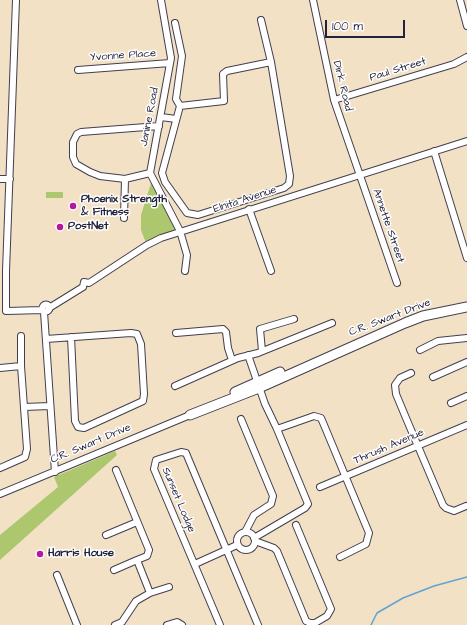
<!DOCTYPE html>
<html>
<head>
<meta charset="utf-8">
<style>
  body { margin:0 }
  #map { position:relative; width:467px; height:625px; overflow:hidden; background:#f3e1c6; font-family:"Architects Daughter",sans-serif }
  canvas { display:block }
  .scale { position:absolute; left:325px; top:20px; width:80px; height:18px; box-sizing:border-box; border:2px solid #22223b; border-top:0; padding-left:5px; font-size:12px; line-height:14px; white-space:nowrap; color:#22223b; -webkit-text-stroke:3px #fff; paint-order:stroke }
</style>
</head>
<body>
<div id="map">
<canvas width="467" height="625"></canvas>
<div class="scale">100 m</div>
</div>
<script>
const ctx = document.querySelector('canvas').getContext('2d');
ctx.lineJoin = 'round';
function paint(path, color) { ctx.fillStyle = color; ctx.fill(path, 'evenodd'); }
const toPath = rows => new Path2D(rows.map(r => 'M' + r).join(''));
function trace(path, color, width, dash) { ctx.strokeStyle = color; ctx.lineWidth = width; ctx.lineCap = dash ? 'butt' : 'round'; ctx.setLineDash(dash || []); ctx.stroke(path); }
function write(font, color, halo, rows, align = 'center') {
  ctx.font = font + ' "Architects Daughter",sans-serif'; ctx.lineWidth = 3; ctx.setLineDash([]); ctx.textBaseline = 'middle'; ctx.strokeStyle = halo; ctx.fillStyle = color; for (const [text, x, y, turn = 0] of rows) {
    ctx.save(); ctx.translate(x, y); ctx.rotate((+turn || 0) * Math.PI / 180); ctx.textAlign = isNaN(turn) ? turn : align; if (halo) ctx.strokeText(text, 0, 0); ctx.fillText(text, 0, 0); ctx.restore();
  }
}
const green = toPath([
  [152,180,178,230,146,243,141,230,141,215],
  [46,192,63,192,63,198,46,198],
  [115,451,117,455,0,560,0,535,58,487,54,477]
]);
const stream = toPath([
  [371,625,377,613,403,598,434,586,467,577]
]);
const street = toPath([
  [16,0,6,271,6,311,43,310],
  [161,0,171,58,150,173,180,231,187,255,185,271],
  [313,0,334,100,397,283],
  [460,0,467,26],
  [261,20,271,62],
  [175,23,182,56,176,99,180,106],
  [271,62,290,176,289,184,284,188,198,215,187,213,165,182,162,173,180,106,224,101,223,74,227,71,271,62],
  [78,70,170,63],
  [334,100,454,64,467,57],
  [161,117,176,119],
  [434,151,467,258],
  [150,173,125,179,100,176,90,172,76,164,73,157,73,142,77,134,81,132,159,126],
  [0,179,10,179],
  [249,209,271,271],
  [124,218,125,179],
  [83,287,84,282,89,283,147,245,161,238,467,141],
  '42.5 308a3.5 3.5 0 1 1 7 0a3.5 3.5 0 1 1-7 0Z',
  [49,308,83,287],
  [44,312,55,472],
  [176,333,223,329,226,332,228,348,232,360],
  [46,339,131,333,137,334,141,344,144,394,143,401,84,428,78,427,75,421,71,337],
  [420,350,438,341,467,338],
  [262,351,260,329,294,319],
  [248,355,265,404,277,429,314,416,321,418,324,425,369,533,366,544,340,557],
  [21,366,21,336],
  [0,368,21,366,27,449,25,457,0,468],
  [411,373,400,378,395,385,396,394,406,418,443,505,446,508,454,511,466,506],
  [433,377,467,362],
  [175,386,238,358,258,353,332,323],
  [451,403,467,396],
  [24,407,50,406],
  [241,419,273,496,271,504,254,515,245,532],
  [320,487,467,425],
  [0,494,190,415],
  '237 541a9 9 0 1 1 18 0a9 9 0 1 1-18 0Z',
  [106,535,137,522],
  [254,538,305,508,308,504,277,429],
  [255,541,274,548,277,551,306,621,310,623,315,623,327,616,331,609,296,525],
  [195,564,237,545],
  [114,570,137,560],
  [57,575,77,625],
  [150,593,169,587],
  [115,625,122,622,136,601,150,593,137,560,147,556,149,550,116,470],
  [167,625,177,622,182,625],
  [220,625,154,469,156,460,181,452,186,453,188,458,258,625]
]);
const secondary = toPath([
  [235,392,280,372],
  [190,415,259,388,405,323,423,316,467,307]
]);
const markers = [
  [73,206,4,"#b5179e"],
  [60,227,4,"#b5179e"],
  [40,554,4,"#b5179e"]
];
const streetNames = [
  ["Yvonne Place",123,56,-4],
  ["Paul Street",398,70,-17],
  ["Dirk Road",342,86,76],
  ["Janine Road",150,117,-79],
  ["Elnita Avenue",245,200,-18],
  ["Annette Street",388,226,71],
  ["C.R. Swart Drive",390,318,-21],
  ["C.R. Swart Drive",91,444,-23],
  ["Thrush Avenue",389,447,-23],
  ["Sunset Lodge",178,500,67]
];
const poiNames = [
  ["Phoenix Strength",81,200],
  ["& Fitness",81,213],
  ["PostNet",68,227],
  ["Harris House",48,554]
];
paint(green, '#acc76e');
trace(stream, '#5fa3d4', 1.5);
trace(street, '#413f50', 8);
trace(secondary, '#413f50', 11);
trace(street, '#fff', 6);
trace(secondary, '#fff', 9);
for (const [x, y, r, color] of markers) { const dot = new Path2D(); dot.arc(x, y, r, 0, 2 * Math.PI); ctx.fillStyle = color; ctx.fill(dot); trace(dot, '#fff', 1.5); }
write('11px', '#22223b', '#fff', streetNames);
write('bold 11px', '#22223b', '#fff', poiNames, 'left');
</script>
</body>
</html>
